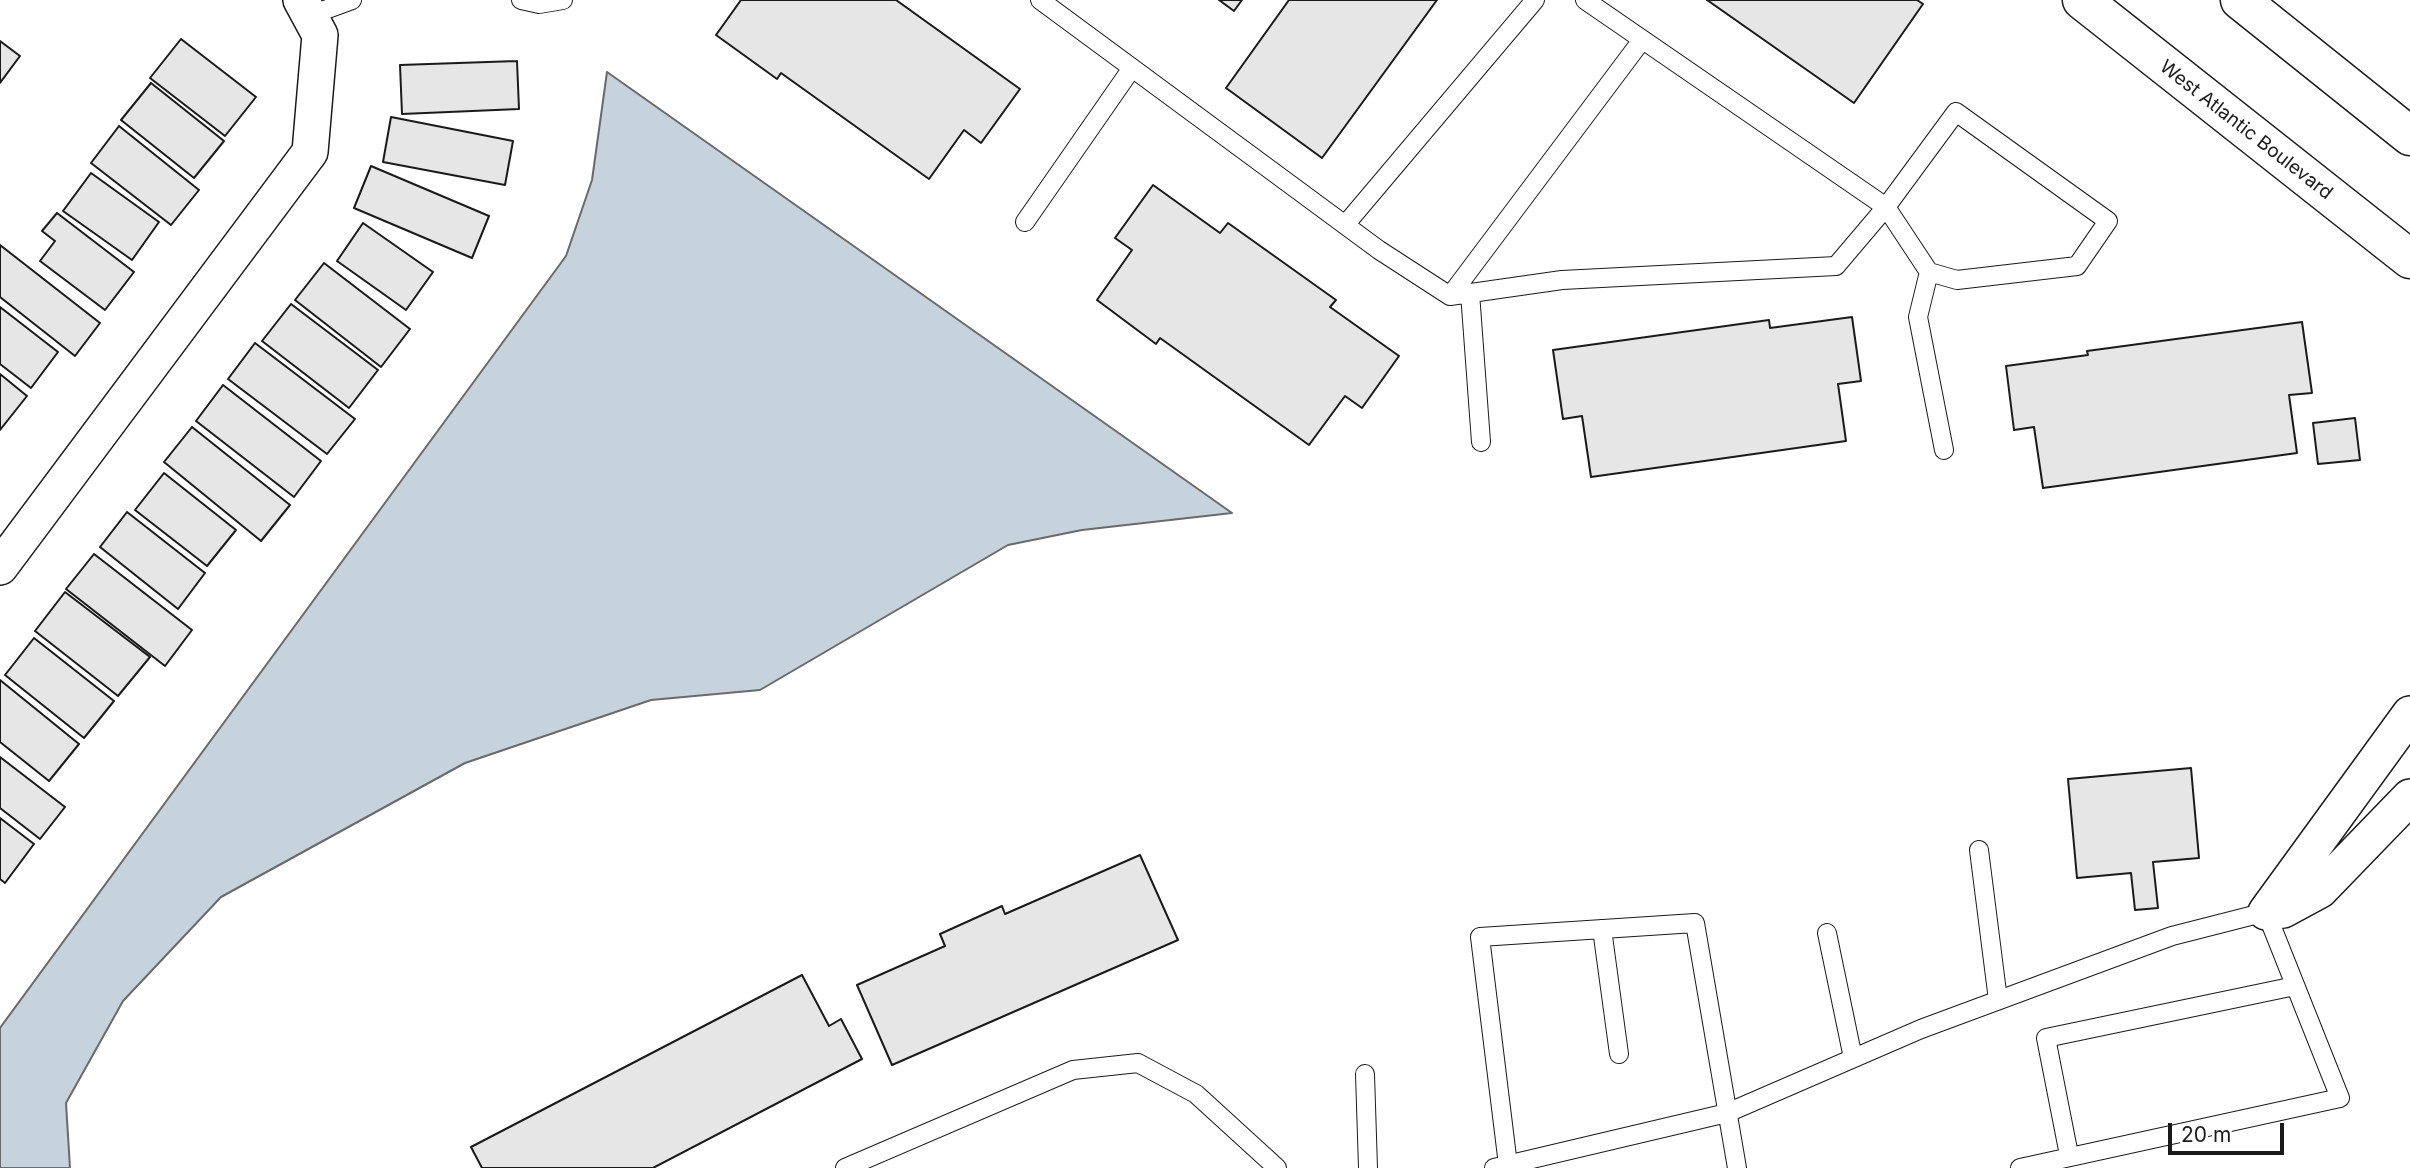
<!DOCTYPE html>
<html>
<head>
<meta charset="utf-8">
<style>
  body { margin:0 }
  #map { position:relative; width:2410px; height:1168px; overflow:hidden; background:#fff; font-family:Inter,sans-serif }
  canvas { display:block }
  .scale { position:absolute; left:2168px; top:1123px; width:116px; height:32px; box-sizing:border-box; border:4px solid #1a1a1a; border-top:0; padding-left:9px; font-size:21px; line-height:24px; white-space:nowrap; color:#1a1a1a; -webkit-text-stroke:5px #fff; paint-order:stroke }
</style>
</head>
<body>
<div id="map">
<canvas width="2410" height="1168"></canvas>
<div class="scale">20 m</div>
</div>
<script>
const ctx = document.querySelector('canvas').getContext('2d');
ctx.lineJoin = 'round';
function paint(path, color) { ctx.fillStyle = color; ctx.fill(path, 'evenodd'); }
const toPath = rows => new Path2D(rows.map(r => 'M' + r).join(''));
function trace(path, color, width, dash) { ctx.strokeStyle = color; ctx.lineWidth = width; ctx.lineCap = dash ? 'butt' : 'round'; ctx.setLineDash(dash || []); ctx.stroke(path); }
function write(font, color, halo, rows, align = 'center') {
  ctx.font = font + ' Inter,sans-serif'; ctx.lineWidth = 5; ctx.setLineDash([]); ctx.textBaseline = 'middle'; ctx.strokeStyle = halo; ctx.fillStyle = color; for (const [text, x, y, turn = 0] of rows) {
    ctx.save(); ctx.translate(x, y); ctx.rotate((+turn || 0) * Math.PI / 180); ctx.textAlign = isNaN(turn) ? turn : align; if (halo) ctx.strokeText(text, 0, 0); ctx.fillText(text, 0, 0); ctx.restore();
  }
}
const water = toPath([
  [607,72,1232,513,1082,530,1008,545,760,690,651,700,465,763,221,897,123,1001,66,1103,70,1168,0,1168,0,1028,566,256,592,180,607,72]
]);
const building = toPath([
  [741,0,896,0,1020,89,981,143,964,130,929,179,781,73,777,79,716,35,741,0],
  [1219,0,1242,0,1234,11,1219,0],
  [1289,0,1437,0,1322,158,1226,88,1289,0],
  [1707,0,1917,0,1923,4,1854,103,1707,0],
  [181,39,256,97,225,136,150,78,181,39],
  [0,41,20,56,0,83,0,41],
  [517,61,519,109,402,114,400,65,517,61],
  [151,83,224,141,194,178,121,120,151,83],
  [391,117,513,141,505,185,383,162,391,117],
  [119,126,199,190,171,225,91,163,119,126],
  [371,166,489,216,472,258,354,208,371,166],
  [91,173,159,222,132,260,63,211,91,173],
  [1153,185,1220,233,1228,223,1336,300,1330,307,1399,356,1362,408,1345,396,1309,445,1160,338,1156,344,1097,300,1132,250,1115,238,1153,185],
  [57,213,134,272,105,310,40,261,55,241,42,231,57,213],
  [363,223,433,272,406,310,337,261,363,223],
  [0,245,100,323,75,356,0,297,0,245],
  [324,263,410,329,381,367,295,300,324,263],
  [291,304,378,370,349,408,262,341,291,304],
  [0,307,58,352,31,388,0,364,0,307],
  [1852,317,1861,381,1838,384,1846,441,1591,477,1582,416,1563,419,1553,350,1769,320,1770,328,1852,317],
  [2302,322,2312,393,2289,395,2297,453,2043,488,2034,427,2014,430,2006,366,2088,355,2087,351,2302,322],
  [255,343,355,419,327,454,228,379,255,343],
  [0,374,27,396,0,430,0,374],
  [223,385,321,461,294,497,196,421,223,385],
  [2355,418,2360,460,2318,464,2313,423,2355,418],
  [192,427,290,505,261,541,164,462,192,427],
  [164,473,236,530,207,566,135,510,164,473],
  [127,512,205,573,178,609,100,547,127,512],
  [94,554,192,630,165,666,66,589,94,554],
  [65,592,150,657,118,696,35,631,65,592],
  [34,638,114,701,84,738,5,675,34,638],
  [0,680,79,744,49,781,0,742,0,680],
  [0,757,65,807,40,839,0,808,0,757],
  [2191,768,2199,858,2153,862,2158,908,2135,910,2131,873,2077,878,2068,779,2191,768],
  [0,818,34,844,5,883,0,879,0,818],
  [1140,855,1178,940,892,1065,857,985,945,946,940,934,1002,906,1005,914,1140,855],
  [802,975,829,1026,841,1019,862,1059,653,1168,482,1168,471,1147,802,975]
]);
const service = toPath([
  [521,0,539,4,563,0],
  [1040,0,1379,250,1450,296,1562,280,1836,266,1886,207,1585,0],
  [311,15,352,0],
  [1956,112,2108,221,2077,266,1957,280,1929,272,1886,207,1956,112],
  [1025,222,1132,68],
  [1345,225,1535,0],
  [1929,272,1918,317,1944,450],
  [1470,293,1481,442],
  [1450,296,1642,40],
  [1979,850,1998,1000],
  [1602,929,1619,1054],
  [1827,933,1853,1058],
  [1365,1074,1368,1168],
  [2069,1155,2046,1038,2295,986],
  [1508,1165,1480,937,1695,923,1737,1168],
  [845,1168,1073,1070,1138,1063,1196,1094,1277,1168],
  [1494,1168,1727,1113,1921,1029,2172,936,2266,912,2340,1098,2020,1168]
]);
const minor = toPath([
  [0,567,310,152,320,35,301,0],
  [2266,912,2410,714],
  [2266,912,2283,910,2320,890,2410,797]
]);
const primary = toPath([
  [2082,0,2410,259],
  [2240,0,2410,136]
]);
const streetNames = [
  ["West Atlantic Boulevard",2246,130,38]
];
paint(water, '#c6d2dc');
trace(water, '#6a6a6a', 2);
paint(building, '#e6e6e6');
trace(building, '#1a1a1a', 2);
trace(service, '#1a1a1a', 20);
trace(minor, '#1a1a1a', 38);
trace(primary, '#1a1a1a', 41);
trace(service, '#fff', 18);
trace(minor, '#fff', 35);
trace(primary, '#fff', 38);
write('19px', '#1a1a1a', '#fff', streetNames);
</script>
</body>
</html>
